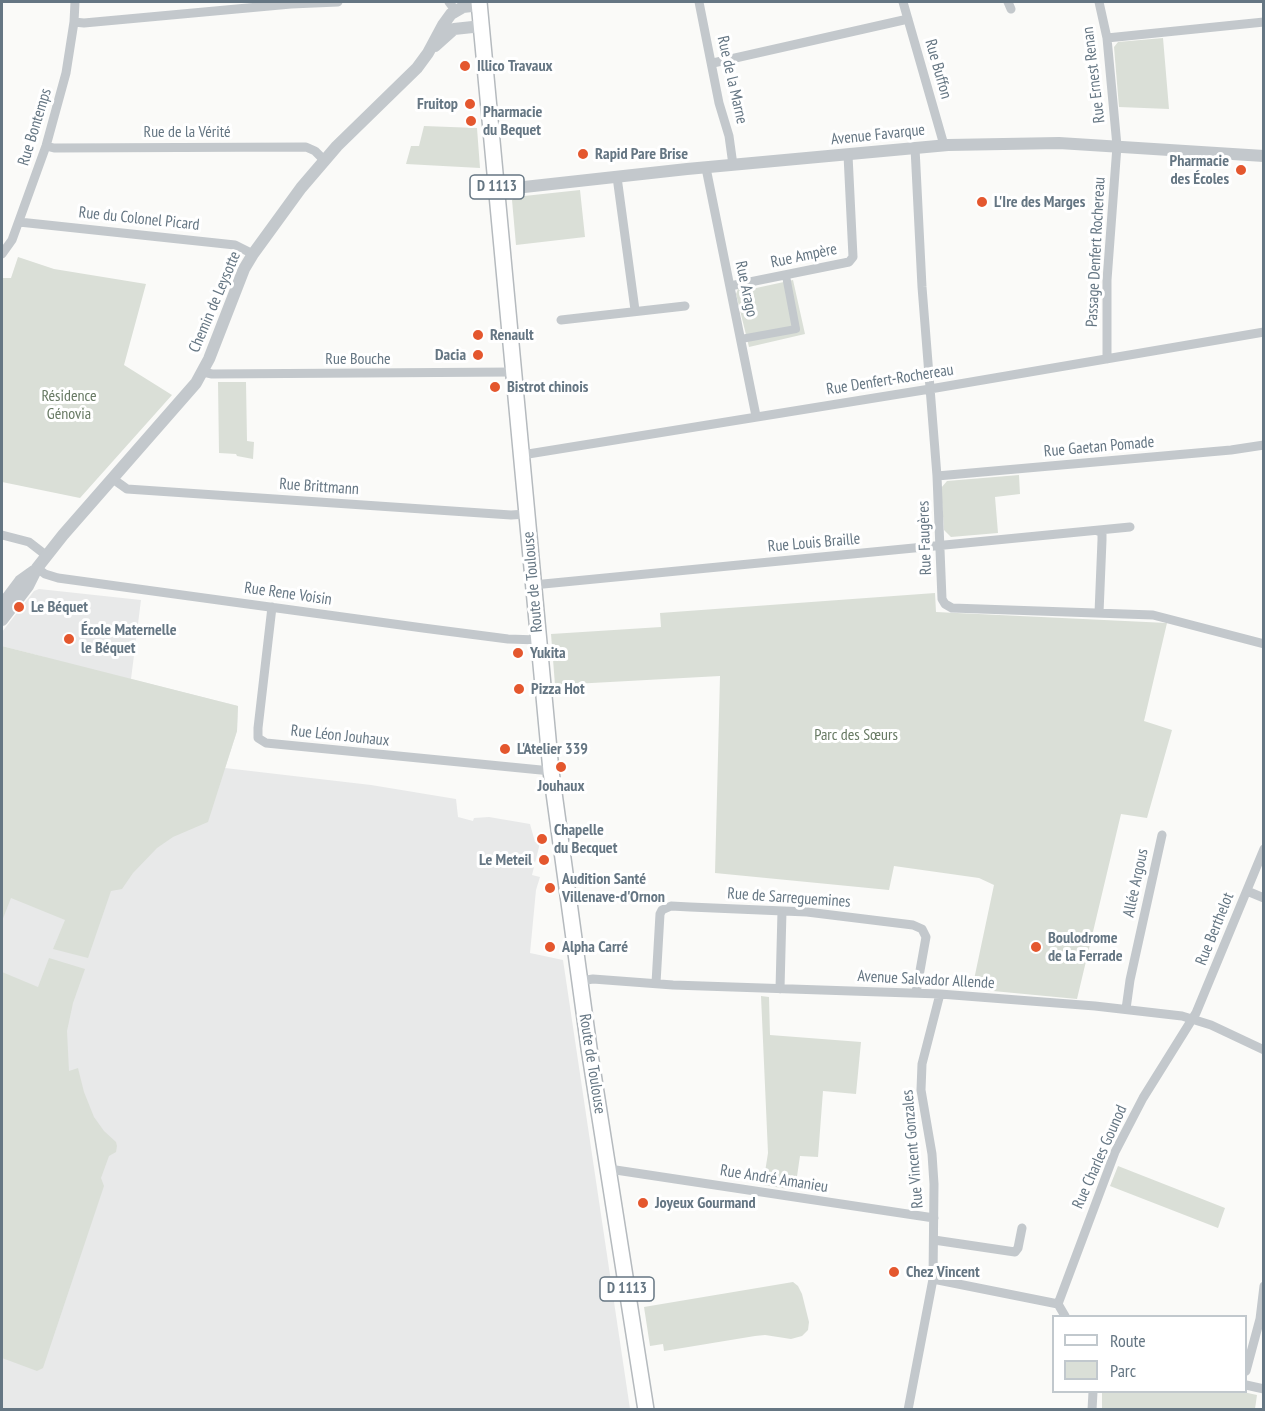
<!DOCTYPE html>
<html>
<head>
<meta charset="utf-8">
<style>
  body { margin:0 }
  #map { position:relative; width:1265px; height:1411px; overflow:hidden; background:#fafaf8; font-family:"PT Sans Narrow",sans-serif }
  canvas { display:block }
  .frame { position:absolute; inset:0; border:3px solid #657683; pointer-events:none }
  .legend { position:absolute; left:1052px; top:1315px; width:195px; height:78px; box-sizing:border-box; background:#fff; border:2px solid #c1c8cd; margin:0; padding:8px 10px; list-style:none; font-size:18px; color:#657683 }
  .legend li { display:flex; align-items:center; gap:12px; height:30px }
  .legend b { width:30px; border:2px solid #c1c8cd }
</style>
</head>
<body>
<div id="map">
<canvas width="1265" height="1411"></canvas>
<div class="frame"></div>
<ul class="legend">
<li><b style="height:8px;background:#fff"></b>Route</li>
<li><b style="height:16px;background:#dadfd7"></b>Parc</li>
</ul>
</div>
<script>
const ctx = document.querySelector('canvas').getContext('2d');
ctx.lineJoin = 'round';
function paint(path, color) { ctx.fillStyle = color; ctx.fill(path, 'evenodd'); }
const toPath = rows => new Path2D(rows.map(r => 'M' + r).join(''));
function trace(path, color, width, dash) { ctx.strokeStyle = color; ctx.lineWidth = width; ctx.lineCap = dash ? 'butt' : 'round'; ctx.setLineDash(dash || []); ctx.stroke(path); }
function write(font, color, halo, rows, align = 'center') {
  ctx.font = font + ' "PT Sans Narrow",sans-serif'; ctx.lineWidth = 6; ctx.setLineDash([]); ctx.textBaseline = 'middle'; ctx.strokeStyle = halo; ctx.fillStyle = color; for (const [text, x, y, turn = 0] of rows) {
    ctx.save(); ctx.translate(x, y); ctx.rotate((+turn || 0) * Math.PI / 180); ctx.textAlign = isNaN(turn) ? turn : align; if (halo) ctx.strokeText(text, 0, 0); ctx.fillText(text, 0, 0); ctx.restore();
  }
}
const built = toPath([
  [39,589,141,600,131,679,238,706,237,731,225,768,371,785,456,799,458,817,473,821,474,818,489,817,530,824,535,842,540,843,532,875,540,877,536,890,530,953,563,960,630,1409,2,1409,2,782,44,657,2,646,2,632,34,591]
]);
const green = toPath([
  [1163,38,1169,109,1119,107,1114,47,1118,42],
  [424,126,477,128,480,168,406,164,411,146,419,146],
  [580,190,585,237,516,245,512,200,515,197],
  [18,257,54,269,146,284,124,365,172,395,80,498,2,482,2,278,11,278],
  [793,280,805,334,749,347,736,294,738,289,746,287,747,290],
  [218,382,246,382,247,441,254,442,253,459,237,456,236,454,219,453],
  [1019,475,1020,494,995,497,998,533,951,537,944,530,941,488,947,481],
  [935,593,936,612,1167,623,1144,721,1172,730,1147,818,1121,814,1077,999,972,989,994,885,979,878,894,866,889,890,715,873,720,676,555,685,551,634,661,627,660,613],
  [2,646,238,706,237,731,208,822,173,837,157,848,133,873,122,889,111,891,88,958,53,949,65,920,11,898,2,921],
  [49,958,85,969,73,1003,67,1031,69,1071,78,1068,84,1092,94,1117,104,1131,116,1142,117,1146,116,1152,109,1156,101,1178,104,1186,43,1368,37,1371,2,1358,2,972,38,987],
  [761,996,769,997,770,1035,861,1042,856,1094,823,1091,818,1157,800,1156,795,1190,763,1185,768,1153],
  [1118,1166,1225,1208,1218,1228,1110,1186],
  [793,1282,798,1286,802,1294,809,1322,808,1330,802,1336,791,1339,765,1335,755,1336,664,1351,663,1344,650,1346,644,1307],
  [1102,1392,1243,1392,1257,1395,1255,1409,1102,1410]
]);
const pedestrian = toPath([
  [741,339,796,329,786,276]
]);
const minor = toPath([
  [449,2,455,10],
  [699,2,719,103,729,136,733,165],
  [903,2,944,145],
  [1008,2,1011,9],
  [1099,2,1107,38,1117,146,1107,280,1107,359],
  [74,22,84,23,291,4,338,2],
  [1107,38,1264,22],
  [713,63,908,19],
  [46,146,54,148,306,147,315,151,324,160],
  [915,148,922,287,937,476,942,599,945,604,952,608,1153,615,1264,644],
  [706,168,756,416],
  [617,177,635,310],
  [19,222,235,245,253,254],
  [2,254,12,240,46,146,66,73,74,22,75,2],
  [730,286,849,262,853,257,848,155],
  [561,320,685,306],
  [203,372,212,374,513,372],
  [522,455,930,389,1264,332],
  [937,476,1231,450,1264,445],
  [113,479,127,489,511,515,527,514],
  [1098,531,1102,533,1102,540,1099,613],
  [2,535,29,542,47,556],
  [37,568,45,574,58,578,423,628,508,639,538,640],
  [533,585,1130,527],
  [272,607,258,728,258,738,266,743,551,771],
  [1247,891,1264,898],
  [580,981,593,979,673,985,940,994,1095,1006,1182,1016,1211,1025,1264,1050],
  [656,983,660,914,662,910,671,906,690,907,807,912,913,925,922,929,926,937,916,993],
  [780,989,782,911],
  [1126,1009,1130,980,1162,835],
  [609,1169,934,1218],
  [934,1240,1015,1252,1018,1248,1022,1228],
  [933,1279,1058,1304],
  [1065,1316,1058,1304,1115,1152,1143,1098,1196,1013,1264,849],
  [1246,1371,1260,1319,1264,1286],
  [1246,1385,1264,1389],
  [908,1410,933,1279,934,1184,932,1154,921,1090,922,1064,940,994],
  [1092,1410,1093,1392]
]);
const tertiary = toPath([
  [435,46,454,29,482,26],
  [497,190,687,169,948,145,1059,143,1264,156],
  [2,605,20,581,34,571],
  [2,620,28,586,37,568,63,535,196,383,209,359,244,269,253,254,301,188,337,146,417,68,428,53,443,25,451,14,463,7,480,5]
]);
const primary = toPath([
  [479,2,551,771,589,1048,646,1410]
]);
const markers = [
  [465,66,6,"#e4572e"],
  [470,104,6,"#e4572e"],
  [471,121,6,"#e4572e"],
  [583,154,6,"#e4572e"],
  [1241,170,6,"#e4572e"],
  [982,202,6,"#e4572e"],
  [478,335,6,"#e4572e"],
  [478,355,6,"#e4572e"],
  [495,387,6,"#e4572e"],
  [19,607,6,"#e4572e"],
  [69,639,6,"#e4572e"],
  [518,653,6,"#e4572e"],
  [519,689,6,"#e4572e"],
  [505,749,6,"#e4572e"],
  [561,767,6,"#e4572e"],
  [542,839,6,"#e4572e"],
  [544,860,6,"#e4572e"],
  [550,888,6,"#e4572e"],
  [550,947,6,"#e4572e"],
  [1036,947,6,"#e4572e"],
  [643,1203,6,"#e4572e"],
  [894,1272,6,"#e4572e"]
];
const shields = [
  [497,187,54],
  [627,1289,54]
];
const shieldNames = [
  ["D 1113",497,187],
  ["D 1113",627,1289]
];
const poiNames = [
  ["Illico Travaux",477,66],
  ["Fruitop",458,104,"right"],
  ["Pharmacie",483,112],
  ["du Bequet",483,130],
  ["Rapid Pare Brise",595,154],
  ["Pharmacie",1229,161,"right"],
  ["des Écoles",1229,179,"right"],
  ["L'Ire des Marges",994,202],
  ["Renault",490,335],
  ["Dacia",466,355,"right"],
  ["Bistrot chinois",507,387],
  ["Le Béquet",31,607],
  ["École Maternelle",81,630],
  ["le Béquet",81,648],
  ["Yukita",530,653],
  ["Pizza Hot",531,689],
  ["L'Atelier 339",517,749],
  ["Jouhaux",561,786,"center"],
  ["Chapelle",554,830],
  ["du Becquet",554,848],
  ["Le Meteil",532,860,"right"],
  ["Audition Santé",562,879],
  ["Villenave-d'Ornon",562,897],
  ["Boulodrome",1048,938],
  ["de la Ferrade",1048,956],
  ["Alpha Carré",562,947],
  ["Joyeux Gourmand",655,1203],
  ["Chez Vincent",906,1272]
];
const streetNames = [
  ["Rue Buffon",938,69,74],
  ["Rue Ernest Renan",1094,75,-97],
  ["Rue de la Marne",732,80,77],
  ["Rue Bontemps",35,127,-73],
  ["Rue de la Vérité",187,132],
  ["Avenue Favarque",878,135,-6],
  ["Rue du Colonel Picard",139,219,6],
  ["Passage Denfert Rochereau",1096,252,-87],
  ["Rue Ampère",804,256,-12],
  ["Rue Arago",746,289,78],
  ["Chemin de Leysotte",215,302,-67],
  ["Rue Bouche",358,359],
  ["Rue Denfert-Rochereau",890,380,-9],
  ["Rue Gaetan Pomade",1099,447,-5],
  ["Rue Brittmann",319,487,4],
  ["Rue Faugères",925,538,-92],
  ["Rue Louis Braille",814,543,-5],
  ["Route de Toulouse",533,582,-95],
  ["Rue Rene Voisin",288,594,8],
  ["Rue Léon Jouhaux",340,736,6],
  ["Allée Argous",1136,883,-78],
  ["Rue de Sarreguemines",789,898,4],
  ["Rue Berthelot",1215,929,-68],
  ["Avenue Salvador Allende",926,980,3],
  ["Route de Toulouse",592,1064,81],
  ["Rue Vincent Gonzales",913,1149,-95],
  ["Rue Charles Gounod",1100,1157,-66],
  ["Rue André Amanieu",774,1179,9]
];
const parkNames = [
  ["Résidence",69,396],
  ["Génovia",69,414],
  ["Parc des Sœurs",856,735]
];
paint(built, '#e8e9e9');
paint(green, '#dadfd7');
trace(primary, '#b5babe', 18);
trace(pedestrian, '#c3c8cc', 8);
trace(minor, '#c3c8cc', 9);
trace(tertiary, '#c3c8cc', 12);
trace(primary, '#fff', 15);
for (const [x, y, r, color] of markers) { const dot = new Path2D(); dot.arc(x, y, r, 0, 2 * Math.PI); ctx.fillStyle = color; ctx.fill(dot); trace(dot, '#fff', 2); }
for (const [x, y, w] of shields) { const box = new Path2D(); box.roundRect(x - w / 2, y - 12, w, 24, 4.5); ctx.fillStyle = '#fff'; ctx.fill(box); trace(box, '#657683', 1.5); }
write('bold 15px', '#657683', null, shieldNames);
write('bold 16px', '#657683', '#fff', poiNames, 'left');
write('16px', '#657683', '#fff', streetNames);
write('16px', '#687a64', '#fff', parkNames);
</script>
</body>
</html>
